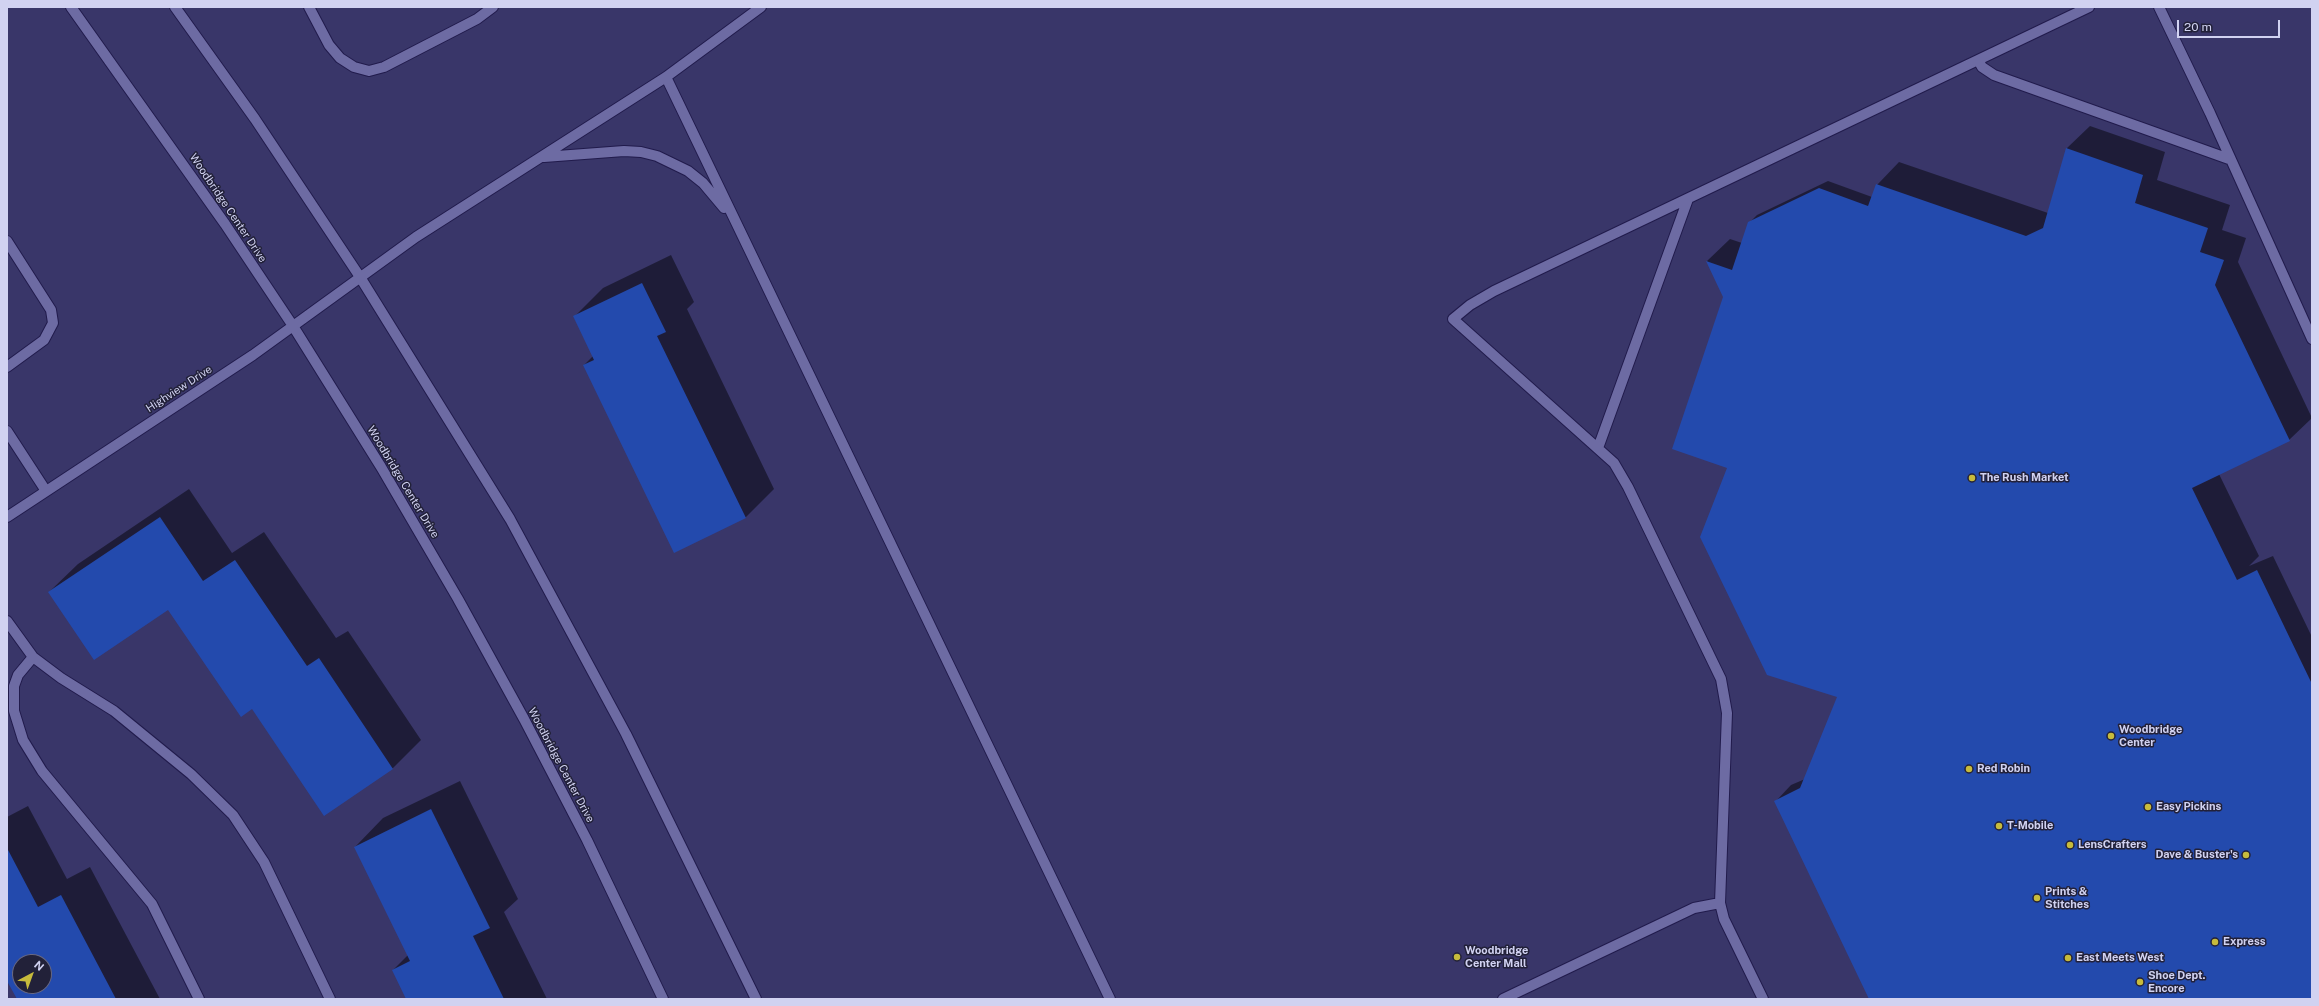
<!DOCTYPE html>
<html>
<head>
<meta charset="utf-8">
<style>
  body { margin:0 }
  #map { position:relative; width:2319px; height:1006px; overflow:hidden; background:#393669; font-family:"Public Sans",sans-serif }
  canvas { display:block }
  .frame { position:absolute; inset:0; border:8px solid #d1d2f1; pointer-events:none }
  .north { position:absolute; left:12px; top:954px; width:40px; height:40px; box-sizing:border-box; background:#222139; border:1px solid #686883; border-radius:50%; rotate:41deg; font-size:11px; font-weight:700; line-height:16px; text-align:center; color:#d1d2f1 }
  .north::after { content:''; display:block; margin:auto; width:14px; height:18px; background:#c7bb3c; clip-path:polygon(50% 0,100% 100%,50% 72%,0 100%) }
  .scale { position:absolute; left:2177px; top:20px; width:103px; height:18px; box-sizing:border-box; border:2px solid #d1d2f1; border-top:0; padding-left:5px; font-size:12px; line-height:14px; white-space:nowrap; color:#d1d2f1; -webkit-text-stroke:3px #222139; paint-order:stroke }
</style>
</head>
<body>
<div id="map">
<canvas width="2319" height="1006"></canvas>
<div class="frame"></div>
<div class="north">N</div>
<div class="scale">20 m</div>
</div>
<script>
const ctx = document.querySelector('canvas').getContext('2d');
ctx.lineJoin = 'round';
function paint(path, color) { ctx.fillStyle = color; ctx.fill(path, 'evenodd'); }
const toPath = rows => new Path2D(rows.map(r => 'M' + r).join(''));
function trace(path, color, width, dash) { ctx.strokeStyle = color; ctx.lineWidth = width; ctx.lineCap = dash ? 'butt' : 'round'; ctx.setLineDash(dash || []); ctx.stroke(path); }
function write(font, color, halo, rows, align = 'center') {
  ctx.font = font + ' "Public Sans",sans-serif'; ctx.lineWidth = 3; ctx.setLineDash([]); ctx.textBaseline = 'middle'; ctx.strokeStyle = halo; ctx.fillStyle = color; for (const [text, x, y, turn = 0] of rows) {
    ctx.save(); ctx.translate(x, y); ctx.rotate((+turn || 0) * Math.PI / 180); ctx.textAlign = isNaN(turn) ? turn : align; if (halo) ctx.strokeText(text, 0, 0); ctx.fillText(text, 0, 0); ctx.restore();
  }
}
const shadow = toPath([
  [2090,126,2165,152,2157,180,2230,205,2222,230,2246,238,2238,262,2312,418,2289,440,2219,474,2259,556,2249,566,2273,556,2312,637,2312,999,1870,999,1776,801,1791,785,1805,779,1838,696,1728,468,1724,297,1707,261,1730,239,1742,243,1749,223,1757,215,1828,181,1872,197,1877,185,1899,162,2048,213,2067,148],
  [671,255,694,302,687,309,774,489,745,518,584,365,593,356,574,317,603,288],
  [189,489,232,553,264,532,336,638,348,631,421,740,393,768,324,814,252,708,168,608,49,592,78,564],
  [460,781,518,899,504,912,547,999,407,999,393,970,408,955,355,847,383,818],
  [28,806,67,879,90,867,160,999,18,999,7,979,7,817],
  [20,962,44,962,44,986,20,986]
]);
const building = toPath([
  [2066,148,2143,175,2135,203,2208,228,2200,252,2224,260,2215,285,2290,441,2192,488,2237,580,2257,570,2312,684,2312,999,1869,999,1774,801,1800,788,1837,697,1767,675,1700,537,1727,468,1672,449,1723,297,1706,261,1732,270,1748,222,1819,188,1868,206,1876,184,2026,236,2043,228],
  [642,283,666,332,657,336,746,518,674,553,583,365,594,360,573,316],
  [160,517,203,581,235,560,307,666,319,658,393,769,324,816,252,709,241,717,168,610,94,660,48,592],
  [431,809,490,928,473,936,504,999,406,999,392,970,410,961,354,847],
  [7,848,38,907,61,895,116,999,17,999,7,981],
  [20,962,44,962,44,986,20,986]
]);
const minor = toPath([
  [71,7,225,224,293,326,381,467,458,599,524,719,587,840,663,999],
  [175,7,255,119,360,277,510,519,626,734,756,999],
  [309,7,329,45,340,58,354,67,369,71,384,67,477,19,493,7],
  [2159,7,2210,113,2312,339],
  [1978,60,1982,67,1994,75,2229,159],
  [666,77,1110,999],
  [544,157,624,151,641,152,657,156,688,171,703,183,724,208],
  [7,241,51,310,53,323,44,340,7,367],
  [7,431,46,491],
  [1598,448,1688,199],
  [7,517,253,355,416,237,666,77,761,7],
  [7,621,33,657,61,678,114,711,191,774,233,815,264,862,330,999],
  [33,657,18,675,14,686,14,711,23,740,42,771,152,904,199,999],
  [1503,999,1694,908,1720,903],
  [1763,999,1724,919,1720,903,1727,713,1721,679,1628,487,1614,463,1453,319,1470,305,1494,291,2089,7]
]);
const markers = [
  [1972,478,4,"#c7bb3c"],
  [2111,736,4,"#c7bb3c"],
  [1969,769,4,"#c7bb3c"],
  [2148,807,4,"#c7bb3c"],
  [1999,826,4,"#c7bb3c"],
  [2070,845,4,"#c7bb3c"],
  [2246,855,4,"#c7bb3c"],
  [2037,898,4,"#c7bb3c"],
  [2215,942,4,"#c7bb3c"],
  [1457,957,4,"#c7bb3c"],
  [2068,958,4,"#c7bb3c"],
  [2140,982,4,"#c7bb3c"]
];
const streetNames = [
  ["Woodbridge Center Drive",228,208,56],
  ["Highview Drive",179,389,-33],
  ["Woodbridge Center Drive",403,482,59],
  ["Woodbridge Center Drive",561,765,62]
];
const poiNames = [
  ["The Rush Market",1980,478],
  ["Woodbridge",2119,730],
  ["Center",2119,743],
  ["Red Robin",1977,769],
  ["Easy Pickins",2156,807],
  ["T-Mobile",2007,826],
  ["LensCrafters",2078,845],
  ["Dave & Buster's",2238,855,"right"],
  ["Prints &",2045,892],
  ["Stitches",2045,905],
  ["Express",2223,942],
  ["Woodbridge",1465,951],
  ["Center Mall",1465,964],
  ["East Meets West",2076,958],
  ["Shoe Dept.",2148,976],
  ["Encore",2148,989]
];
paint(shadow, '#0007');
paint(building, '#234aad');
trace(minor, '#211b4c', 12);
trace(minor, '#6d6ba3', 10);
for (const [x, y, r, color] of markers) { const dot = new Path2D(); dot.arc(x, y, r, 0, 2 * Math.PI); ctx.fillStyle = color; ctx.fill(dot); trace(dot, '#222139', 1.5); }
write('11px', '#d1d2f1', '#222139', streetNames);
write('bold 11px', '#d1d2f1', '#222139', poiNames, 'left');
</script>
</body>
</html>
